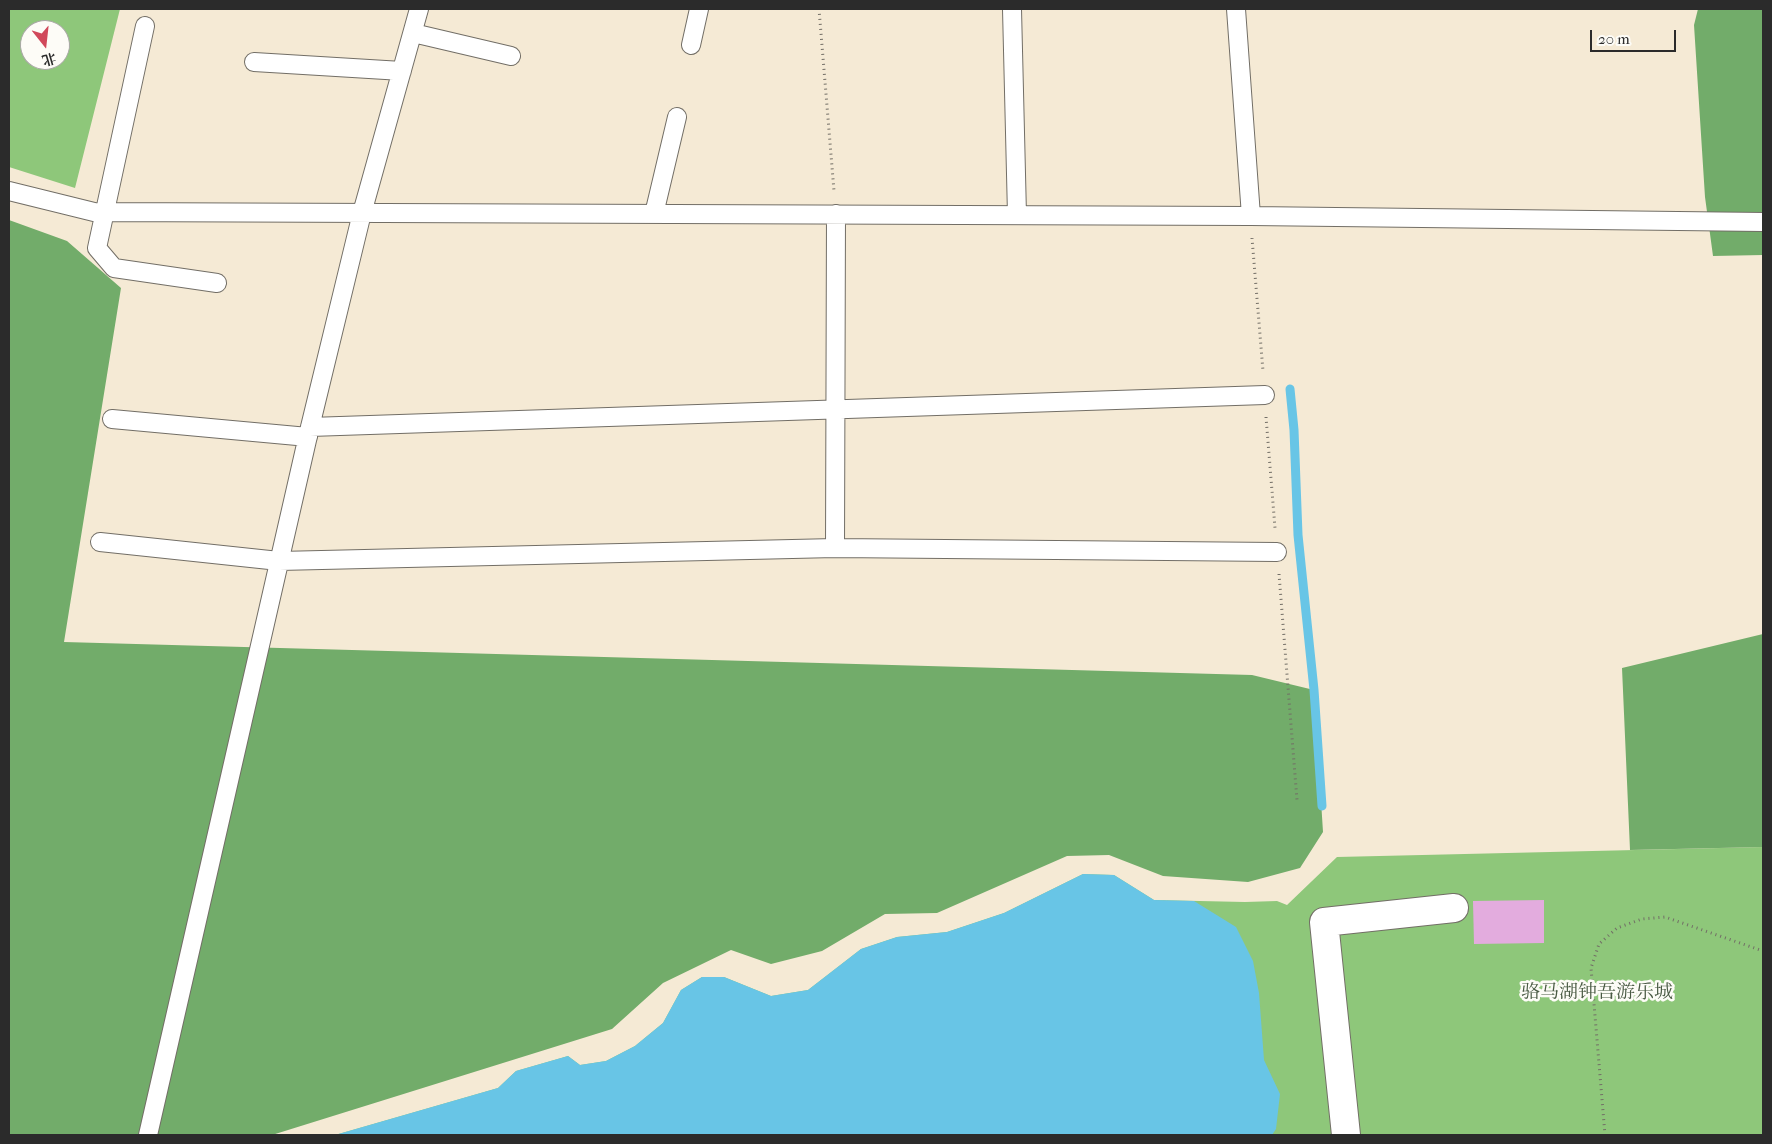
<!DOCTYPE html>
<html>
<head>
<meta charset="utf-8">
<style>
  body { margin:0 }
  #map { position:relative; width:1772px; height:1144px; overflow:hidden; background:#f5ead5; font-family:"IM FELL French Canon","Noto Serif SC",serif }
  canvas { display:block }
  .frame { position:absolute; inset:0; border:10px solid #2b2b2b; pointer-events:none }
  .north { position:absolute; left:20px; top:20px; width:50px; height:50px; box-sizing:border-box; background:#fdfcf7; border:1px solid #a9a8a5; border-radius:50%; rotate:164deg; font-size:14px; font-weight:700; line-height:20px; text-align:center; color:#2b2b2b }
  .north::after { content:''; display:block; margin:auto; width:18px; height:22px; background:#d1495b; clip-path:polygon(50% 0,100% 100%,50% 72%,0 100%) }
  .scale { position:absolute; left:1590px; top:30px; width:86px; height:22px; box-sizing:border-box; border:2px solid #2b2b2b; border-top:0; padding-left:6px; font-size:15px; line-height:18px; white-space:nowrap; color:#2b2b2b; -webkit-text-stroke:4px #fdfcf7; paint-order:stroke }
</style>
</head>
<body>
<div id="map">
<canvas width="1772" height="1144"></canvas>
<div class="frame"></div>
<div class="north">北</div>
<div class="scale">20 m</div>
</div>
<script>
const ctx = document.querySelector('canvas').getContext('2d');
ctx.lineJoin = 'round';
function paint(path, color) { ctx.fillStyle = color; ctx.fill(path, 'evenodd'); }
const toPath = rows => new Path2D(rows.map(r => 'M' + r).join(''));
function trace(path, color, width, dash) { ctx.strokeStyle = color; ctx.lineWidth = width; ctx.lineCap = dash ? 'butt' : 'round'; ctx.setLineDash(dash || []); ctx.stroke(path); }
function write(font, color, halo, rows, align = 'center') {
  ctx.font = font + ' "IM FELL French Canon","Noto Serif SC",serif'; ctx.lineWidth = 5; ctx.setLineDash([]); ctx.textBaseline = 'middle'; ctx.strokeStyle = halo; ctx.fillStyle = color; for (const [text, x, y, turn = 0] of rows) {
    ctx.save(); ctx.translate(x, y); ctx.rotate((+turn || 0) * Math.PI / 180); ctx.textAlign = isNaN(turn) ? turn : align; if (halo) ctx.strokeText(text, 0, 0); ctx.fillText(text, 0, 0); ctx.restore();
  }
}
const green = toPath([
  [9,9,120,9,75,188,9,167],
  [30,30,60,30,60,60,30,60],
  [1763,847,1763,1135,335,1135,498,1088,516,1071,568,1056,580,1065,606,1061,635,1046,663,1023,681,990,702,977,724,977,771,996,808,990,861,949,897,937,947,932,1004,913,1083,874,1114,875,1154,900,1245,902,1277,901,1287,905,1337,857]
]);
const forest = toPath([
  [1698,9,1763,9,1763,255,1713,256,1705,197,1694,25],
  [9,220,67,241,121,288,64,642,1252,675,1314,690,1323,832,1300,868,1248,882,1163,876,1109,855,1067,856,937,913,885,914,822,951,771,964,731,950,663,983,612,1029,272,1135,9,1135],
  [1763,634,1763,847,1630,850,1622,668]
]);
const water = toPath([
  [1083,874,1114,875,1154,900,1194,901,1236,927,1253,961,1259,993,1264,1060,1280,1094,1276,1129,1272,1135,335,1135,498,1088,516,1071,568,1056,580,1065,606,1061,635,1046,663,1023,681,990,702,977,724,977,771,996,808,990,861,949,897,937,947,932,1004,913]
]);
const stream = toPath([
  [1290,389,1294,430,1298,535,1314,690,1322,806]
]);
const building = toPath([
  [1544,900,1544,943,1474,944,1473,901]
]);
const path = toPath([
  [819,9,834,191],
  [1252,238,1263,371],
  [1266,417,1275,528],
  [1279,574,1297,800],
  [1605,1135,1591,968,1599,944,1617,928,1642,919,1665,917,1763,951]
]);
const lane = toPath([
  [1012,9,1017,215],
  [1236,9,1251,216],
  [145,26,97,248,114,268,217,283],
  [413,33,511,56],
  [691,45,699,9],
  [254,62,402,71],
  [9,191,94,212,1251,216,1763,222],
  [654,214,677,117],
  [112,419,308,437],
  [310,427,1265,395],
  [100,542,279,561,835,548,1277,552],
  [835,548,836,214],
  [148,1135,310,427,362,213,419,9]
]);
const street = toPath([
  [1346,1135,1324,922,1454,908]
]);
const parkNames = [
  ["骆马湖钟吾游乐城",1597,993]
];
paint(green, '#8ec77a');
paint(forest, '#72ac6a');
paint(water, '#68c5e6');
trace(stream, '#68c5e6', 9);
paint(building, '#e3acde');
trace(lane, '#726e66', 20);
trace(street, '#726e66', 30);
trace(path, '#726e66', 3, [1, 4]);
trace(lane, '#fff', 18);
trace(street, '#fff', 28);
write('19px', '#495a43', '#fdfcf7', parkNames);
</script>
</body>
</html>
